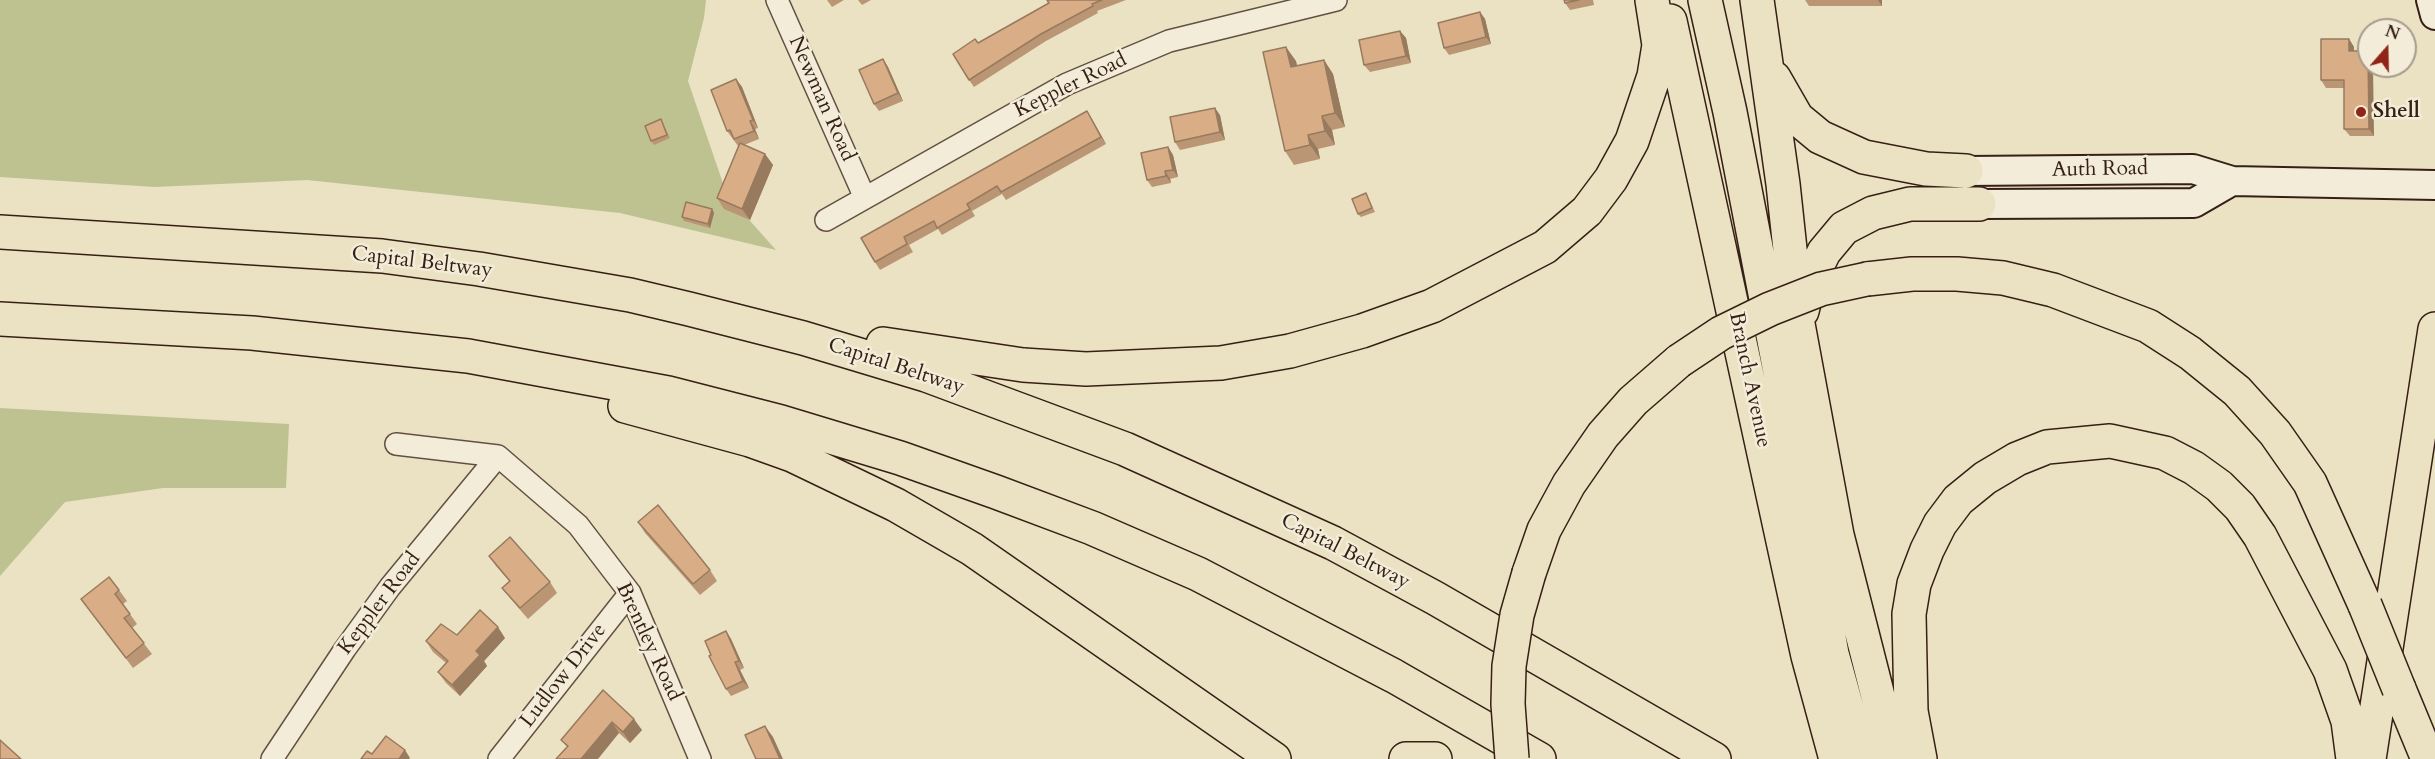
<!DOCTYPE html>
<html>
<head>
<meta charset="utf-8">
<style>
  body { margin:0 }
  #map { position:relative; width:2435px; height:759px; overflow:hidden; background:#ebe2c4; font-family:Cardo,serif }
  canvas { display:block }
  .north { position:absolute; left:2357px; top:18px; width:60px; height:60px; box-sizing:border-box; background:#f2ecd9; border:2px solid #a79a8b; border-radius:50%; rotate:20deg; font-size:16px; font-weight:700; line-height:24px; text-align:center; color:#362016 }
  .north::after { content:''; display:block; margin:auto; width:21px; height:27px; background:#8f2418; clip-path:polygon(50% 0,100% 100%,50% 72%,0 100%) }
</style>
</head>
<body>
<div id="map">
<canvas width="2435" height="759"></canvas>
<div class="north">N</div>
</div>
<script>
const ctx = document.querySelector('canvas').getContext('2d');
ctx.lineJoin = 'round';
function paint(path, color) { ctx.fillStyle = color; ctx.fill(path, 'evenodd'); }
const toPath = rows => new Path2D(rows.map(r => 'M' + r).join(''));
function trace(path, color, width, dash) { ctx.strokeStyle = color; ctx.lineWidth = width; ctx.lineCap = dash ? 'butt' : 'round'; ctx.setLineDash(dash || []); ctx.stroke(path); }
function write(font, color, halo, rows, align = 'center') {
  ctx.font = font + ' Cardo,serif'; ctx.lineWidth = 5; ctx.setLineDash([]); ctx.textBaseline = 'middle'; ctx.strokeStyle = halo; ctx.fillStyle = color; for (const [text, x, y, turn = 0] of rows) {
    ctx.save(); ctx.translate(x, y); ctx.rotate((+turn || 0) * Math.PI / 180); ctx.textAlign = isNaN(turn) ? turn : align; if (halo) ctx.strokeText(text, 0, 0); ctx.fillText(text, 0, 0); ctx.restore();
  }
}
const green = toPath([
  [0,0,706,0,704,18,688,81,727,195,776,250,620,213,307,180,155,187,0,177],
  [0,408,289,424,286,488,163,488,65,502,0,576]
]);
const street = toPath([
  [777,0,865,198],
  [826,220,1067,84,1169,41,1336,0],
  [396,444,498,456,578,525,630,593,700,759],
  [272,759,345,649,390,587,498,456],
  [499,759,630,593]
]);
const secondary = toPath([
  [2431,0,2435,15],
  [1966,171,2193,169,2232,181,2435,185],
  [1979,204,2194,203,2232,181]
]);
const highway = toPath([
  [1705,0,1730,112,1803,491,1832,654,1861,759],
  [1757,0,1783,184,1798,324,1837,535,1894,759],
  [1670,21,1808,656,1836,759],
  [1774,78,1797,118,1820,137,1864,157,1926,169,1966,171],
  [0,232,382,256,479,269,630,295,689,309,803,338,926,375,1125,449,1333,543,1435,598,1714,759],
  [1867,279,1912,274,1957,274,2003,278,2053,290,2148,326,2190,353,2237,391,2275,433,2310,483,2365,605],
  [1802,311,1809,283,1824,252,1844,228,1873,213,1910,204,1979,204],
  [0,319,252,333,468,356,668,393,781,422,900,458,996,492,1092,528,1198,574,1394,676,1539,759],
  [883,344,1023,365,1086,369,1221,363,1290,351,1362,331,1432,306,1545,247,1587,211,1611,179,1632,141,1654,76,1659,45,1652,0],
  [625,406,750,440,792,455,896,505,972,549,1274,759],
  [1529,573,1544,530,1569,484,1603,435,1633,401,1679,361],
  [2399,689,2428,759],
  [1406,759,1435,759],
  [1920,759,1911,711,1909,614,1914,584,1927,550,1940,524,1958,500,1985,478,2017,459,2047,447,2110,441,2165,453,2194,468,2219,486,2240,507,2260,536,2330,670,2348,721,2353,759],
  [2369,759,2435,329]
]);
const highwayBridge = toPath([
  [1679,361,1721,333,1770,309,1821,289,1867,279],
  [2365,605,2399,689],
  [1512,759,1508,704,1509,666,1517,615,1529,573]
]);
const wall = toPath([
  [827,0,844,0,832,7],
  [858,0,871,0,862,5],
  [1047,0,1126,0,1097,11,1098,13,1046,41,974,87,969,80,978,43,1049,3],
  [1564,0,1593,0,1594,5,1570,10,1565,3],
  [1805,0,1882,0,1882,6,1809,6],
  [1480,12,1485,19,1491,44,1449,55,1444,48],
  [1400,31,1406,38,1411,63,1370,72,1364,65],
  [2349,39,2354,47,2354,51,2374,136,2350,136,2344,129,2344,88,2326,88,2321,80],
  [883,59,888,67,903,101,879,111,874,104],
  [1324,60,1333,74,1345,127,1332,130,1335,145,1318,149,1320,159,1294,165,1285,151,1296,61,1297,66],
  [736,79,742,87,758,128,755,129,759,139,744,145,765,154,773,165,750,220,724,209,717,198,738,146,727,131],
  [1220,115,1225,140,1180,150,1175,142],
  [1092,119,1106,144,1006,200,1002,194,972,211,975,216,942,235,938,229,909,245,913,252,880,270,875,262,861,238],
  [663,123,670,138,654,145,651,141],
  [1168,147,1173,155,1178,177,1170,179,1171,183,1152,187,1147,180],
  [1366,193,1375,212,1361,217,1358,214],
  [712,209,714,213,710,228,684,221,682,217],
  [638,522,710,570,717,581,700,595,645,533],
  [489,556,550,582,557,593,528,619,510,598,502,588,509,581,496,566],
  [119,590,127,601,123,604,137,624,132,628,152,654,133,668,81,599],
  [726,631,731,639,744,668,740,670,749,688,731,696,726,689,711,655],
  [457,635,505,638,484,661,487,666,460,696,446,683,438,672,446,663,433,652,426,641],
  [603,690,642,730,630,743,619,733,567,747,561,740]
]);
const shadedWall = toPath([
  [1878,0,1882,0,1882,6],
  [1480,12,1485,19,1491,44,1486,37],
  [1400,31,1406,38,1411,63,1406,56],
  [2349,39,2354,47,2354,59,2349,51],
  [1286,47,1296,61,1300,81,1291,67],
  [2368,51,2369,53,2369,66,2373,66,2374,136,2369,129],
  [883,59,888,67,903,101,898,93],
  [1324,60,1333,74,1345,127,1335,113],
  [736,79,742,87,758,128,753,120],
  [1215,108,1220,115,1225,140,1220,132],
  [1087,111,1092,119,1106,144,1101,137],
  [1322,116,1332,130,1335,145,1325,131],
  [750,121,755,129,759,139,754,131],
  [1308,135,1318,149,1320,159,1310,145],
  [1168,147,1173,155,1178,177,1173,170],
  [765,154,773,165,750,220,742,209],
  [1165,171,1170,179,1171,183,1166,176],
  [712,209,714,213,710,228,708,224],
  [498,627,505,638,484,661,487,666,460,696,452,685,476,651],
  [726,631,731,639,744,668,739,661],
  [735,662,740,670,749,688,743,681],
  [634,719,642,730,630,743,623,732],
  [612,722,619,733,598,759,581,759],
  [765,726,773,737,783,759,780,759],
  [405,750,410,758,409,759,399,759]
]);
const building = toPath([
  [1047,0,1102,0,1092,4,1093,6,1041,34,969,80,953,54,975,39,978,43,1049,3,1047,0],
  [1564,0,1579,0,1565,3,1564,0],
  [1480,12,1486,37,1444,48,1438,23,1480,12],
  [1400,31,1406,56,1364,65,1359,40,1400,31],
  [2321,39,2349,39,2349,51,2368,51,2369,129,2344,129,2344,80,2321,80,2321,39],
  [1286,47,1291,67,1324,60,1335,113,1322,116,1325,131,1308,135,1310,145,1285,151,1263,52,1286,47],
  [883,59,898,93,874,104,859,70,883,59],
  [736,79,753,120,750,121,754,131,734,139,730,130,727,131,711,90,736,79],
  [1215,108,1220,132,1175,142,1170,117,1215,108],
  [1087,111,1101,137,1001,192,997,186,967,204,970,209,937,228,934,221,904,237,907,244,875,262,861,238,1087,111],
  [661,119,667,135,651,141,645,126,661,119],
  [740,143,765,154,742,209,717,198,740,143],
  [1168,147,1173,170,1165,171,1166,176,1147,180,1141,153,1168,147],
  [1366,193,1372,208,1358,214,1352,199,1366,193],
  [686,202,712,209,708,224,682,217,686,202],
  [658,505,710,570,693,584,638,522,658,505],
  [510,537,550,582,520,608,502,588,510,581,489,556,510,537],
  [109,577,119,590,115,594,130,614,124,618,144,643,126,658,81,599,109,577],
  [480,610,498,627,476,651,480,655,452,685,438,672,448,661,426,641,441,624,457,635,480,610],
  [726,631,739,661,735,662,743,681,726,689,709,656,711,655,705,641,726,631],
  [603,690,634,719,623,732,612,722,581,759,556,759,568,746,561,740,603,690],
  [765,726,780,759,756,759,745,735,765,726],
  [386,736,405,750,399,759,361,759,367,751,372,754,386,736],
  [0,740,21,759,0,759,0,740]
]);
const markers = [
  [2361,112,6,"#8f2418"]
];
const streetNames = [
  ["Keppler Road",1071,86,-26],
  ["Newman Road",821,99,66],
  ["Auth Road",2100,170,-1],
  ["Capital Beltway",422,263,7],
  ["Capital Beltway",896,367,18],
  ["Branch Avenue",1749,380,78],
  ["Capital Beltway",1345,552,27],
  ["Keppler Road",380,604,-53],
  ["Brentley Road",648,642,65],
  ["Ludlow Drive",564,676,-52]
];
const poiNames = [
  ["Shell",2373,112]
];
paint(green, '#bdc290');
trace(street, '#635042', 24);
trace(secondary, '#362016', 32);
trace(highway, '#362016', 36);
trace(street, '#f2ecd9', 21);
trace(secondary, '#f2ecd9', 28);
trace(highway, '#ebe2c4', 33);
trace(highwayBridge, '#362016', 36, []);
trace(highwayBridge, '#ebe2c4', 33);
paint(wall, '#bb9674');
paint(shadedWall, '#987a5e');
paint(building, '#d9ae87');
trace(building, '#987a5e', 1.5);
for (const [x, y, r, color] of markers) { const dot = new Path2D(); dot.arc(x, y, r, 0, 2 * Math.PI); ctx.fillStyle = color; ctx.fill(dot); trace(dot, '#f2ecd9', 2); }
write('21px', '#362016', '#f2ecd9', streetNames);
write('bold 21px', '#362016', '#f2ecd9', poiNames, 'left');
</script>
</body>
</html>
